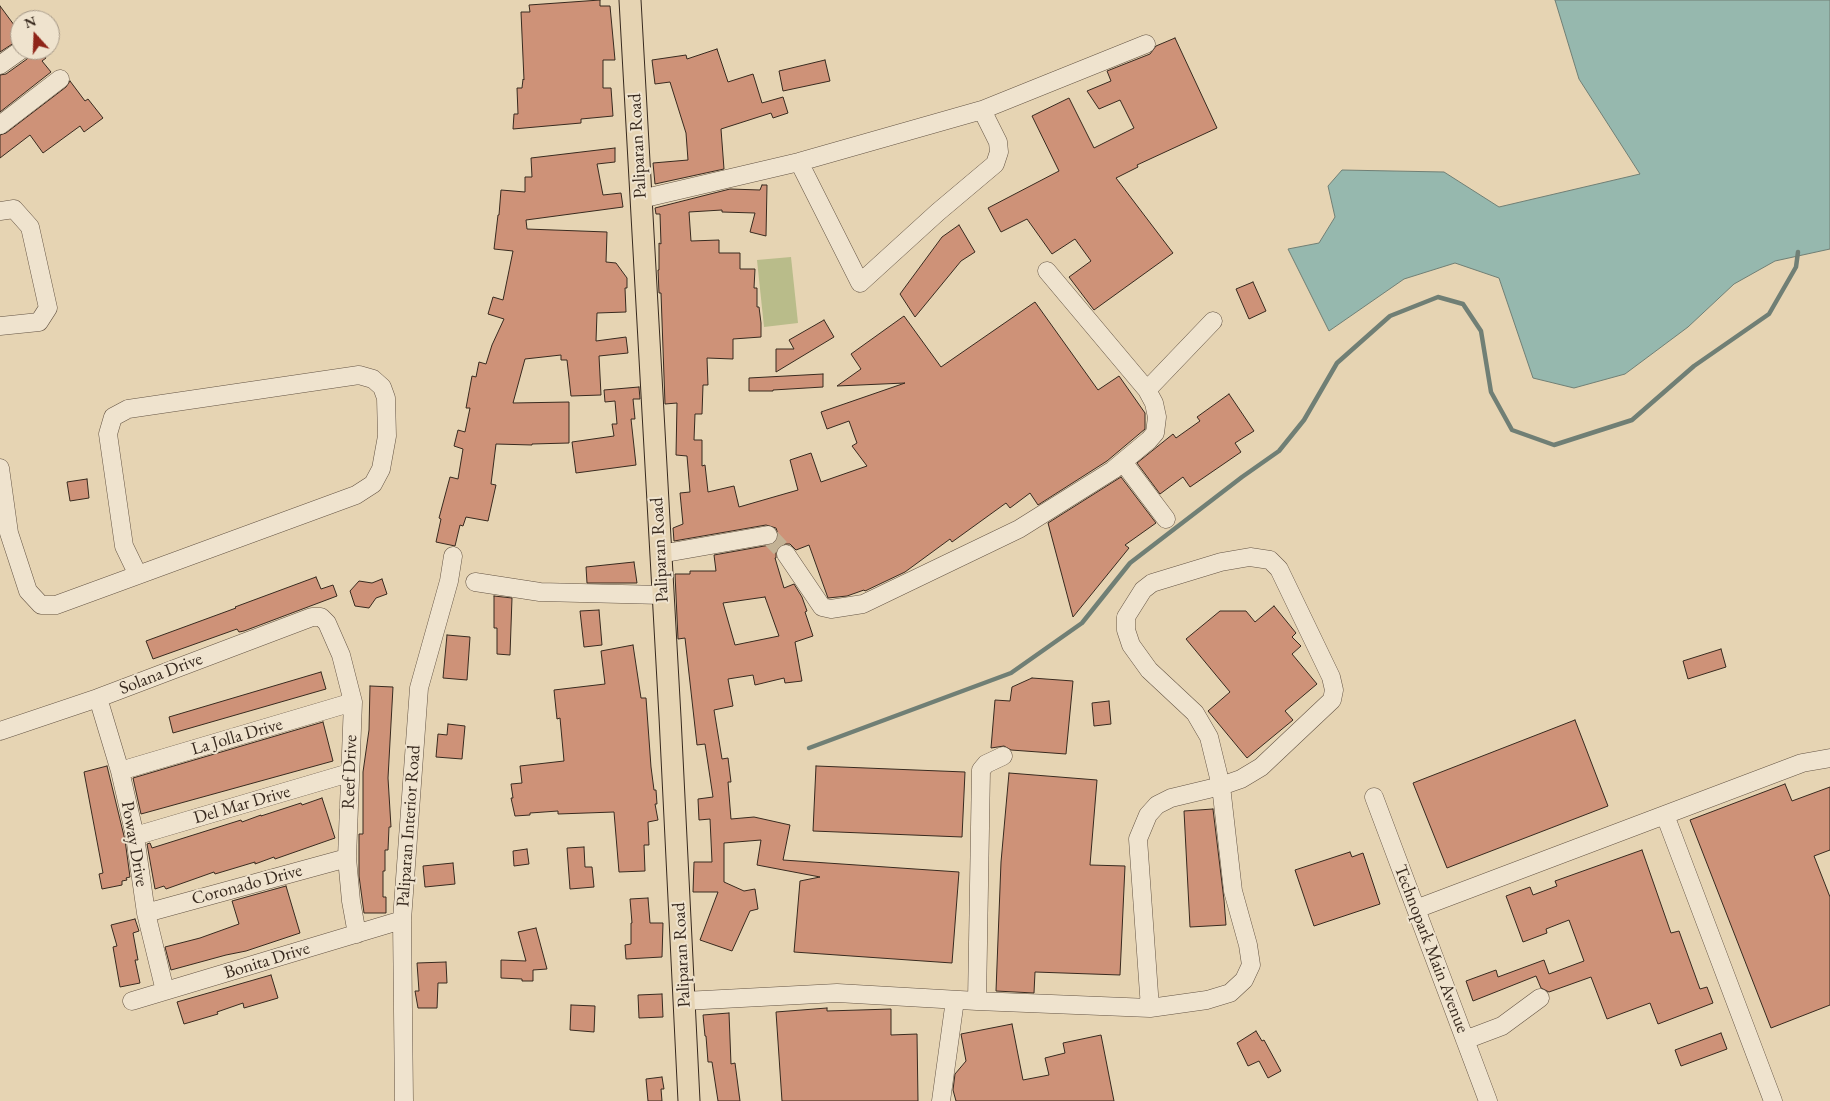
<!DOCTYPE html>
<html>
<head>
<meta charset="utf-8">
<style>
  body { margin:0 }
  #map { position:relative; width:1830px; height:1101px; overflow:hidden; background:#e6d4b3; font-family:"EB Garamond",serif }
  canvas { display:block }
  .north { position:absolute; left:10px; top:10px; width:50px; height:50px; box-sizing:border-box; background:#efe3ce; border:1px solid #a69988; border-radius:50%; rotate:340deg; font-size:14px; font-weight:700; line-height:20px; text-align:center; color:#382a1f }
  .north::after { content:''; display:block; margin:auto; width:18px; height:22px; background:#8f2418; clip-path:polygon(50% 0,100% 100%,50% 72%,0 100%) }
</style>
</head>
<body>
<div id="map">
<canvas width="1830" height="1101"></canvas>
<div class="north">N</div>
</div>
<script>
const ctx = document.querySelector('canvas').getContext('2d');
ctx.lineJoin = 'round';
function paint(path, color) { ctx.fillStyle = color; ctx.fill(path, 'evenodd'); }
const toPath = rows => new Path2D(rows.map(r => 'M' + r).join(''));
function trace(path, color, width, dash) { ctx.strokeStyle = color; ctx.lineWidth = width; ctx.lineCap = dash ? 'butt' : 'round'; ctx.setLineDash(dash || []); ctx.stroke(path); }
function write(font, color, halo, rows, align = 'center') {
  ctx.font = font + ' "EB Garamond",serif'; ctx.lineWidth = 4; ctx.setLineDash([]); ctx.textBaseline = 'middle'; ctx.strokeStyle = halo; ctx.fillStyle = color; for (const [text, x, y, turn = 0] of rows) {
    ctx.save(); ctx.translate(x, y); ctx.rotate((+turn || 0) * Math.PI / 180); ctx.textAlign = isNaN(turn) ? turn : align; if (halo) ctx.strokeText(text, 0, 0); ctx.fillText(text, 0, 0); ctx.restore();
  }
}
const green = toPath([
  [791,257,798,323,764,327,757,260]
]);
const water = toPath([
  [1555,0,1830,0,1830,249,1775,261,1734,284,1688,327,1625,374,1574,388,1533,378,1499,278,1455,263,1404,279,1329,331,1288,249,1319,243,1335,217,1328,186,1342,170,1444,172,1499,207,1640,174,1579,79,1555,0]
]);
const stream = toPath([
  [809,748,1011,673,1082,623,1130,563,1242,477,1279,451,1304,420,1337,363,1390,316,1438,297,1463,304,1481,331,1491,392,1512,430,1554,445,1632,420,1694,366,1769,314,1796,267,1798,252]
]);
const building = toPath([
  [600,0,600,6,610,6,615,60,603,60,603,88,611,88,613,116,581,119,581,123,513,129,514,114,518,114,517,88,522,88,523,79,524,80,521,12,530,12,529,5,600,0],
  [0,6,20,33,20,39,0,52,0,6],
  [1175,38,1217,128,1137,165,1138,167,1116,178,1173,253,1094,310,1069,277,1091,261,1075,239,1052,254,1027,219,1001,232,988,208,1059,171,1032,116,1069,98,1094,148,1134,128,1120,100,1099,109,1087,91,1111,81,1107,71,1150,54,1156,46,1175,38],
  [717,49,728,82,753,74,762,103,783,97,788,113,773,118,771,113,721,129,724,169,655,184,653,163,688,160,686,133,670,82,655,84,652,60,686,55,687,59,717,49],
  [31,50,40,50,46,58,42,61,51,72,0,112,0,75,6,74,27,59,31,50],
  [825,60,830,81,783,91,779,71,825,60],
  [70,81,85,101,88,99,103,118,84,132,80,126,43,153,30,135,0,158,0,135,6,133,66,87,70,81],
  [615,148,615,162,597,164,603,195,621,193,623,207,526,220,527,229,607,232,606,262,616,263,627,278,627,288,625,288,626,312,597,313,596,341,626,337,628,353,599,356,601,395,571,396,567,360,561,360,561,355,525,359,513,403,569,402,569,443,532,444,532,445,496,444,491,484,496,485,488,521,466,517,463,526,460,525,455,546,436,542,441,519,439,518,450,477,458,479,463,449,454,446,458,430,465,432,470,408,466,408,472,376,476,377,479,362,486,364,492,345,504,319,488,314,493,297,503,300,513,251,494,249,498,215,499,215,501,190,525,192,525,177,532,177,531,158,615,148],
  [762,185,767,185,766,236,750,232,755,213,722,212,722,210,689,212,691,241,719,240,719,253,740,253,740,269,755,269,754,288,757,288,757,307,759,307,761,323,761,337,733,339,733,359,707,358,708,385,703,385,702,414,695,414,694,440,702,440,702,466,705,465,708,492,734,486,739,507,798,490,790,460,811,453,821,482,867,466,852,446,857,443,849,421,827,429,821,412,905,383,837,386,861,369,851,354,904,316,941,367,1035,302,1098,390,1119,376,1145,413,1145,429,1107,461,1038,505,1030,493,1010,508,1006,503,952,542,950,539,905,572,865,591,864,590,847,596,828,598,809,545,796,550,790,544,785,544,780,546,776,550,776,558,775,558,784,588,794,584,802,597,807,611,805,612,813,636,795,642,802,681,785,683,784,678,755,685,753,675,728,679,733,706,714,710,722,759,728,758,731,782,728,782,731,819,754,817,790,825,783,860,959,872,952,963,794,952,800,881,820,877,757,865,761,840,724,843,724,882,744,891,755,889,758,909,750,911,732,951,700,940,718,892,693,892,694,862,712,862,710,819,699,820,698,799,713,797,705,744,697,745,685,638,678,639,675,574,690,574,690,571,716,571,714,555,770,545,778,539,778,534,776,528,766,525,674,541,673,528,683,524,680,493,690,492,687,456,676,455,677,403,665,404,661,293,659,293,658,270,659,270,659,243,661,244,660,214,656,214,655,208,730,189,760,190,762,185],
  [765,597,779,636,735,645,723,603,765,597],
  [959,225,975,252,961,261,915,317,900,294,942,237,959,225],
  [1253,282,1266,311,1249,319,1236,289,1253,282],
  [824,320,834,337,776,372,776,349,794,349,789,340,824,320],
  [823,374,823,387,773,390,773,391,749,391,749,378,823,374],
  [639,387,640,399,633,399,635,419,631,419,636,465,576,473,572,442,614,436,612,424,617,424,615,401,605,402,604,390,639,387],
  [1229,394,1254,431,1235,443,1241,452,1190,487,1183,477,1160,494,1137,463,1173,434,1176,438,1200,421,1197,417,1229,394],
  [1121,477,1156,523,1125,545,1129,548,1073,617,1048,523,1121,477],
  [87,479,89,498,70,501,67,482,87,479],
  [634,562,637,583,587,583,586,567,634,562],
  [316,577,321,589,333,585,337,596,244,631,239,632,237,629,153,659,146,641,236,608,235,607,316,577],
  [382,579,387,594,376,598,369,608,355,606,350,591,359,581,372,583,382,579],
  [494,596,512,598,510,655,497,654,497,628,494,628,494,596],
  [1274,606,1296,633,1292,637,1301,646,1292,654,1317,684,1285,711,1293,720,1247,758,1208,711,1230,692,1186,639,1220,611,1246,611,1255,622,1274,606],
  [599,610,602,645,584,647,580,611,599,610],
  [447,635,470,637,467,680,443,678,447,635],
  [633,645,641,698,646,698,651,767,654,790,656,790,657,804,655,804,658,820,648,822,649,845,644,845,645,871,619,872,614,812,558,814,558,811,530,813,530,815,515,816,511,798,513,798,511,784,522,783,520,766,564,761,560,718,557,719,554,690,605,684,601,651,633,645],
  [1721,649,1726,667,1688,679,1683,661,1721,649],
  [321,672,326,689,173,733,169,717,321,672],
  [1032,678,1073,681,1066,754,1011,750,1004,746,991,748,995,700,1010,701,1012,687,1032,678],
  [370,686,393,687,388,778,391,827,389,827,388,850,385,850,385,871,383,871,383,897,386,897,386,913,364,913,359,876,359,834,363,834,363,772,369,730,370,686],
  [1109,701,1111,724,1094,726,1092,703,1109,701],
  [1575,720,1608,806,1447,868,1413,783,1575,720],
  [323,722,333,761,141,814,133,778,323,722],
  [448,724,465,726,462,759,436,757,438,734,447,735,448,724],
  [107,766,125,840,130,877,126,878,127,880,122,881,122,885,102,889,99,874,103,873,84,772,107,766],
  [816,766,965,772,962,837,813,831,816,766],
  [1009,773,1097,780,1090,865,1125,866,1120,975,1035,972,1034,993,996,991,1001,862,1009,773],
  [1785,784,1792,801,1830,787,1830,850,1814,856,1830,897,1830,1005,1771,1028,1690,820,1785,784],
  [322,798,335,838,275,859,274,857,255,864,255,862,215,874,214,872,166,889,164,886,155,889,147,844,150,843,152,848,241,820,242,822,261,815,261,816,301,803,302,805,322,798],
  [1213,809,1224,900,1226,925,1190,927,1184,811,1213,809],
  [584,847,585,867,592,867,594,887,570,889,567,848,584,847],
  [527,849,529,864,514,866,513,851,527,849],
  [1642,850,1671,933,1679,931,1700,989,1707,987,1713,1003,1658,1024,1650,1003,1607,1019,1591,977,1549,992,1541,988,1536,976,1473,1001,1466,981,1496,970,1498,977,1544,960,1549,974,1584,961,1569,920,1546,929,1547,933,1523,942,1506,896,1530,887,1533,895,1557,886,1555,881,1642,850],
  [1350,852,1352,857,1363,853,1380,904,1314,926,1295,870,1350,852],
  [453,863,455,884,425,887,423,866,453,863],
  [286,886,300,933,246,951,226,955,171,970,165,947,200,938,239,924,232,901,286,886],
  [648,898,650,923,663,923,662,957,626,959,625,945,631,944,631,923,632,923,630,899,648,898],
  [135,919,139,931,133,933,138,960,135,960,140,983,120,987,113,947,117,946,111,925,135,919],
  [536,928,547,969,533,970,533,981,522,981,522,979,501,978,501,960,526,961,518,932,536,928],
  [446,962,447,983,438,983,437,1008,418,1008,415,991,419,991,417,963,446,962],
  [271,975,278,998,244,1008,243,1003,217,1012,218,1014,184,1024,177,1002,271,975],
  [662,994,663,1017,639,1018,638,995,662,994],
  [571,1005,595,1006,594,1032,570,1030,571,1005],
  [827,1008,827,1011,891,1009,891,1035,917,1034,918,1101,782,1101,776,1012,827,1008],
  [729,1013,731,1064,735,1063,740,1101,718,1101,712,1062,708,1062,706,1036,705,1036,703,1015,729,1013],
  [1012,1024,1023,1080,1049,1075,1045,1058,1065,1053,1063,1043,1101,1035,1114,1101,956,1101,953,1090,955,1074,966,1061,961,1034,1012,1024],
  [1256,1031,1262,1041,1264,1040,1281,1071,1268,1078,1259,1061,1248,1066,1237,1043,1256,1031],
  [1721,1033,1727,1049,1681,1066,1675,1050,1721,1033],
  [662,1077,664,1089,661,1089,662,1101,648,1101,646,1079,662,1077]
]);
const minorTunnel = toPath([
  [768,535,786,554]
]);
const minor = toPath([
  [0,65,21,50],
  [0,125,60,79],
  [799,162,860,283,938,212,995,164,999,152,998,142,982,110],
  [641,199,799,162,982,110,1146,44],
  [0,211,14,209,30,227,48,308,39,322,0,326],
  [1147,390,1213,321],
  [1123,462,1166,519],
  [0,468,9,533,28,591,41,605,56,605,138,575,356,495,373,484,381,469,387,436,386,398,382,387,373,379,359,375,128,409,113,417,108,434,124,546,138,575],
  [660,554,768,535],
  [786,554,822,607,831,609,863,604,1019,529,1113,470,1149,440,1155,433,1157,417,1154,403,1147,390,1047,271],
  [475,582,540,592,662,595],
  [98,698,120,771,135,836,146,913,165,991],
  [0,731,98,698,312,617,321,617,327,623,341,655,353,702,347,858,351,901,357,934],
  [120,771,353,702],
  [1374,797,1488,1101],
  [1665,815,1773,1101],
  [135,836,349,773],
  [1416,909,1802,763,1830,758],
  [146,913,347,858],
  [132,1001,402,920],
  [684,1001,837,993,977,1001,1150,1008,1207,1000,1230,993,1244,980,1251,965,1248,945,1233,891,1221,786,1241,779,1261,767,1332,700,1334,690,1331,677,1279,569,1270,560,1250,557,1221,562,1152,583,1143,590,1126,617,1126,630,1131,645,1149,670,1195,713,1209,737,1221,786,1171,798,1157,805,1148,815,1138,839,1150,1008],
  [977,1001,981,770,986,764,1003,756],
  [1465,1040,1502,1026,1540,998],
  [404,1101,402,920,419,688,449,581,453,556],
  [941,1101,955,1000]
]);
const major = toPath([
  [630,0,670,717,689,1101]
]);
const streetNames = [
  ["Paliparan Road",638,146,-93],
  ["Paliparan Road",660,550,-93],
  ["Solana Drive",161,674,-21],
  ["La Jolla Drive",237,737,-16],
  ["Reef Drive",350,772,-88],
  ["Del Mar Drive",242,805,-16],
  ["Paliparan Interior Road",409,826,-86],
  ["Poway Drive",134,844,80],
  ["Coronado Drive",247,885,-15],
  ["Technopark Main Avenue",1431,949,69],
  ["Paliparan Road",682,955,-93],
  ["Bonita Drive",267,961,-17]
];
paint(green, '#b9bc8a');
paint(water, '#96b8ae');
trace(water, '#707f75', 1);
trace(stream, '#707f75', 4.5);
paint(building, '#ce9278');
trace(building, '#382a1f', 1);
trace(minorTunnel, '#c3b295', 18, [18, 9]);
trace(minor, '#645444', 19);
trace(major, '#382a1f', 23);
trace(minor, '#efe3ce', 18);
trace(major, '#e6d4b3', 21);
write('18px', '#382a1f', '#efe3ce', streetNames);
</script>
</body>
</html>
